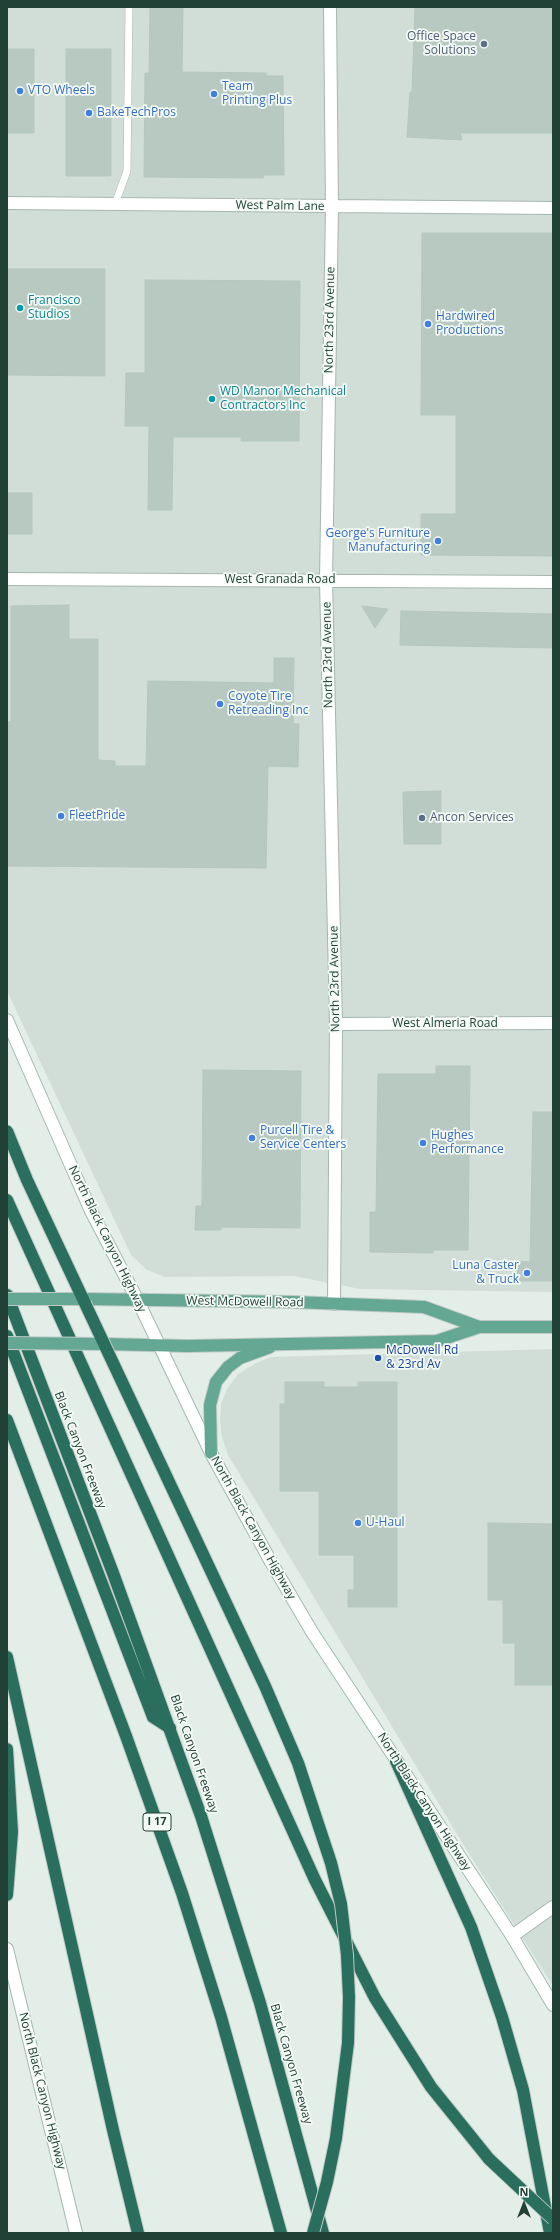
<!DOCTYPE html>
<html>
<head>
<meta charset="utf-8">
<style>
  body { margin:0 }
  #map { position:relative; width:560px; height:2240px; overflow:hidden; background:#e3eee8; font-family:"Open Sans",sans-serif }
  canvas { display:block }
  .frame { position:absolute; inset:0; border:8px solid #214137; pointer-events:none }
  .north { position:absolute; left:504px; top:2184px; width:40px; height:40px; -webkit-text-stroke:3px #f4faf6; paint-order:stroke; rotate:0deg; font-size:11px; font-weight:700; line-height:16px; text-align:center; color:#214137 }
  .north::after { content:''; display:block; margin:auto; width:14px; height:18px; background:#214137; clip-path:polygon(50% 0,100% 100%,50% 72%,0 100%) }
</style>
</head>
<body>
<div id="map">
<canvas width="560" height="2240"></canvas>
<div class="frame"></div>
<div class="north">N</div>
</div>
<script>
const ctx = document.querySelector('canvas').getContext('2d');
ctx.lineJoin = 'round';
function paint(path, color) { ctx.fillStyle = color; ctx.fill(path, 'evenodd'); }
const toPath = rows => new Path2D(rows.map(r => 'M' + r).join(''));
function trace(path, color, width, dash) { ctx.strokeStyle = color; ctx.lineWidth = width; ctx.lineCap = dash ? 'butt' : 'round'; ctx.setLineDash(dash || []); ctx.stroke(path); }
function write(font, color, halo, rows, align = 'center') {
  ctx.font = font + ' "Open Sans",sans-serif'; ctx.lineWidth = 3.5; ctx.setLineDash([]); ctx.textBaseline = 'middle'; ctx.strokeStyle = halo; ctx.fillStyle = color; for (const [text, x, y, turn = 0] of rows) {
    ctx.save(); ctx.translate(x, y); ctx.rotate((+turn || 0) * Math.PI / 180); ctx.textAlign = isNaN(turn) ? turn : align; if (halo) ctx.strokeText(text, 0, 0); ctx.fillText(text, 0, 0); ctx.restore();
  }
}
const built = toPath([
  [7,7,553,7,553,1292,360,1289,294,1276,165,1277,147,1270,131,1255,7,991],
  [553,1349,553,1986,466,1849,228,1455,222,1437,220,1421,221,1404,227,1389,238,1374,258,1362,272,1357]
]);
const building = toPath([
  [150,7,183,7,182,72,266,73,266,76,283,76,284,175,264,175,263,178,144,177,145,73,149,73,150,7],
  [415,7,553,7,553,133,460,133,462,140,407,137,410,92,412,92,415,7],
  [7,49,34,49,34,133,7,133,7,49],
  [66,49,111,49,111,176,66,176,66,49],
  [422,233,553,233,553,556,421,555,421,514,456,514,456,415,421,415,422,233],
  [7,269,105,269,105,376,7,375,7,269],
  [145,280,300,281,299,441,241,441,241,437,173,437,172,510,148,510,149,426,125,426,126,373,145,373,145,280],
  [7,493,32,493,32,534,7,534,7,493],
  [69,605,69,639,98,639,98,760,115,761,115,766,146,766,148,681,274,683,274,658,294,658,293,724,299,724,298,767,268,766,266,868,7,866,7,722,11,722,11,606,69,605],
  [362,606,388,609,375,628,362,606],
  [401,611,553,614,553,648,400,645,401,611],
  [441,791,441,844,404,844,403,792,441,791],
  [436,1066,470,1066,468,1250,433,1250,433,1253,370,1252,370,1212,376,1212,378,1074,436,1074,436,1066],
  [203,1070,301,1071,300,1228,221,1227,221,1230,195,1230,196,1206,202,1206,203,1070],
  [533,1112,553,1112,553,1281,517,1281,517,1261,530,1262,533,1112],
  [285,1382,324,1382,324,1387,358,1387,358,1382,397,1382,397,1607,348,1607,348,1590,354,1590,354,1555,319,1555,319,1491,280,1491,280,1404,285,1404,285,1382],
  [488,1523,553,1524,553,1685,515,1685,515,1643,503,1643,503,1600,488,1600,488,1523]
]);
const lane = toPath([
  [115,204,127,171,129,7]
]);
const street = toPath([
  [330,7,332,207,326,580,336,1024,334,1304],
  [7,203,553,208],
  [7,579,553,582],
  [336,1024,553,1023],
  [512,1936,553,1907]
]);
const secondary = toPath([
  [7,1020,91,1211,137,1299,211,1453,271,1562,312,1632,512,1936,553,2005],
  [7,1949,76,2233]
]);
const primary = toPath([
  [85,1299,293,1302,424,1307,479,1327],
  [104,1344,188,1346,437,1341,479,1327,553,1327],
  [211,1453,210,1405,216,1382,228,1367,240,1358,270,1347]
]);
const highway = toPath([
  [7,1200,315,1880,375,1998,431,2087,489,2159],
  [7,1295,113,1573,201,1816,260,2003,323,2233],
  [7,1336,153,1717,170,1728],
  [7,1420,126,1736,182,1893,221,2017,281,2233],
  [7,1657,113,2130,138,2233],
  [7,1749,12,1832,7,1895],
  [396,1761,471,1927,502,2017,523,2090,550,2233]
]);
const primaryBridge = toPath([
  [7,1299,85,1299],
  [7,1343,104,1344]
]);
const highwayBridge = toPath([
  [7,1131,27,1180,265,1686,298,1763,331,1863,341,1904,347,1955,349,1997,348,2043,336,2138,327,2182,313,2233],
  [489,2159,553,2219]
]);
const markers = [
  [484,44,4,"#5c6f8a"],
  [20,91,4,"#3f7fe0"],
  [214,94,4,"#3f7fe0"],
  [89,113,4,"#3f7fe0"],
  [20,308,4,"#0f9aa8"],
  [428,324,4,"#3f7fe0"],
  [212,399,4,"#0f9aa8"],
  [438,541,4,"#3f7fe0"],
  [220,704,4,"#3f7fe0"],
  [61,816,4,"#3f7fe0"],
  [422,818,4,"#5c6f8a"],
  [252,1138,4,"#3f7fe0"],
  [423,1143,4,"#3f7fe0"],
  [527,1273,4,"#3f7fe0"],
  [378,1358,4,"#1a4fb4"],
  [358,1523,4,"#3f7fe0"]
];
const shields = [
  [157,1822,28]
];
const shieldNames = [
  ["I 17",157,1822]
];
const serviceNames = [
  ["Office Space",476,37],
  ["Solutions",476,51],
  ["Ancon Services",430,818,"left"]
];
const shopNames = [
  ["Team",222,87],
  ["Printing Plus",222,101],
  ["VTO Wheels",28,91],
  ["BakeTechPros",97,113],
  ["Hardwired",436,317],
  ["Productions",436,331],
  ["George's Furniture",430,534,"right"],
  ["Manufacturing",430,548,"right"],
  ["Coyote Tire",228,697],
  ["Retreading Inc",228,711],
  ["FleetPride",69,816],
  ["Purcell Tire &",260,1131],
  ["Service Centers",260,1145],
  ["Hughes",431,1136],
  ["Performance",431,1150],
  ["Luna Caster",519,1266,"right"],
  ["& Truck",519,1280,"right"],
  ["U-Haul",366,1523]
];
const streetNames = [
  ["West Palm Lane",280,206,1],
  ["North 23rd Avenue",330,320,-89],
  ["West Granada Road",280,580],
  ["North 23rd Avenue",328,655,-91],
  ["North 23rd Avenue",335,979,-91],
  ["West Almeria Road",445,1024],
  ["North Black Canyon Highway",107,1239,64],
  ["West McDowell Road",245,1302,1],
  ["Black Canyon Freeway",80,1450,69],
  ["North Black Canyon Highway",253,1528,61],
  ["Black Canyon Freeway",194,1754,71],
  ["North Black Canyon Highway",424,1802,57],
  ["Black Canyon Freeway",291,2064,74],
  ["North Black Canyon Highway",42,2091,76]
];
const cultureNames = [
  ["Francisco",28,301],
  ["Studios",28,315],
  ["WD Manor Mechanical",220,392],
  ["Contractors Inc",220,406]
];
const transitNames = [
  ["McDowell Rd",386,1351],
  ["& 23rd Av",386,1365]
];
paint(built, '#d1ded7');
paint(building, '#b8c9c1');
trace(building, '#b4c8bf', 1);
trace(lane, '#a5b7af', 8);
trace(street, '#a5b7af', 14);
trace(secondary, '#a0bab0', 14);
trace(primary, '#c1cac7', 14);
trace(highway, '#c1cac7', 14);
trace(lane, '#fff', 7);
trace(street, '#fff', 12);
trace(secondary, '#fff', 12);
trace(primary, '#64a793', 12);
trace(highway, '#2a6f5e', 12);
trace(primaryBridge, '#c1cac7', 14, []);
trace(highwayBridge, '#c1cac7', 14, []);
trace(primaryBridge, '#64a793', 12);
trace(highwayBridge, '#2a6f5e', 12);
for (const [x, y, r, color] of markers) { const dot = new Path2D(); dot.arc(x, y, r, 0, 2 * Math.PI); ctx.fillStyle = color; ctx.fill(dot); trace(dot, '#f4faf6', 1.5); }
for (const [x, y, w] of shields) { const box = new Path2D(); box.roundRect(x - w / 2, y - 9, w, 18, 3); ctx.fillStyle = '#f4faf6'; ctx.fill(box); trace(box, '#214137', 1); }
write('bold 11px', '#214137', null, shieldNames);
write('12px', '#4e5e75', '#f4faf6', serviceNames, 'right');
write('12px', '#366cbe', '#f4faf6', shopNames, 'left');
write('12px', '#214137', '#f4faf6', streetNames);
write('12px', '#0d838f', '#f4faf6', cultureNames, 'left');
write('12px', '#164399', '#f4faf6', transitNames, 'left');
</script>
</body>
</html>
